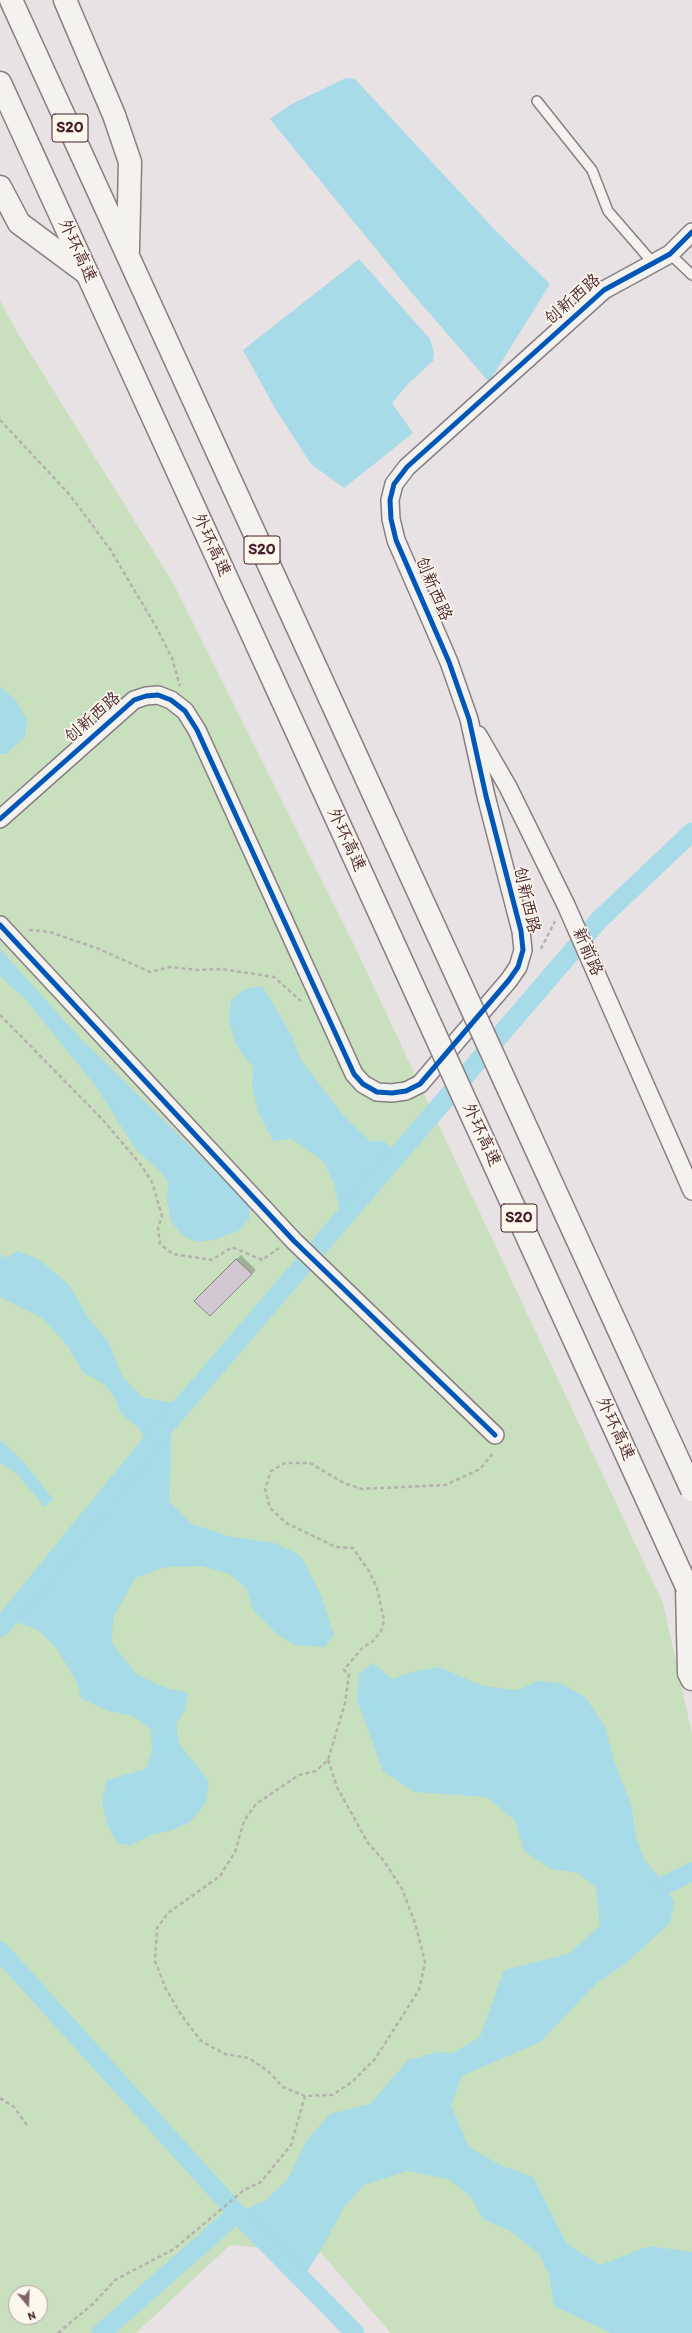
<!DOCTYPE html>
<html>
<head>
<meta charset="utf-8">
<style>
  body { margin:0 }
  #map { position:relative; width:692px; height:2333px; overflow:hidden; background:#e8e2e4; font-family:Itim,sans-serif }
  canvas { display:block }
  .north { position:absolute; left:8px; top:2285px; width:40px; height:40px; box-sizing:border-box; background:#fbf7ec; border:1px solid #b4a19f; border-radius:50%; rotate:161deg; font-size:11px; font-weight:700; line-height:16px; text-align:center; color:#4a1f2b }
  .north::after { content:''; display:block; margin:auto; width:14px; height:18px; background:#81636c; clip-path:polygon(50% 0,100% 100%,50% 72%,0 100%) }
</style>
</head>
<body>
<div id="map">
<canvas width="692" height="2333"></canvas>
<div class="north">N</div>
</div>
<script>
const ctx = document.querySelector('canvas').getContext('2d');
ctx.lineJoin = 'round';
function paint(path, color) { ctx.fillStyle = color; ctx.fill(path, 'evenodd'); }
const toPath = rows => new Path2D(rows.map(r => 'M' + r).join(''));
function trace(path, color, width, dash) { ctx.strokeStyle = color; ctx.lineWidth = width; ctx.lineCap = dash ? 'butt' : 'round'; ctx.setLineDash(dash || []); ctx.stroke(path); }
function write(font, color, halo, rows, align = 'center') {
  ctx.font = font + ' Itim,"LXGW WenKai TC",sans-serif'; ctx.lineWidth = 3.5; ctx.setLineDash([]); ctx.textBaseline = 'middle'; ctx.strokeStyle = halo; ctx.fillStyle = color; for (const [text, x, y, turn = 0] of rows) {
    ctx.save(); ctx.translate(x, y); ctx.rotate((+turn || 0) * Math.PI / 180); ctx.textAlign = isNaN(turn) ? turn : align; if (halo) ctx.strokeText(text, 0, 0); ctx.fillText(text, 0, 0); ctx.restore();
  }
}
const green = toPath([
  [0,300,17,332,172,581,358,953,663,1603,692,1734,692,2333,391,2333,321,2253,230,2245,136,2333,0,2333],
  [16,2293,40,2293,40,2317,16,2317]
]);
const water = toPath([
  [346,78,355,79,495,230,550,284,489,382,411,292,270,119,290,105],
  [359,259,430,339,434,353,433,361,408,384,392,403,413,433,344,488,311,464,276,410,243,350],
  [0,687,16,700,27,721,25,737,6,754,0,754],
  [0,949,80,1038,250,1205,249,1219,240,1230,217,1239,197,1242,183,1236,171,1221,167,1199,168,1181,159,1170,138,1152,94,1084,26,1000,0,976],
  [262,986,290,1032,301,1060,344,1116,370,1141,384,1141,398,1155,342,1221,334,1184,323,1161,292,1139,273,1141,259,1114,252,1086,253,1067,237,1047,229,1022,231,1000,245,989],
  [18,1251,40,1260,69,1285,89,1319,108,1341,122,1376,143,1398,184,1404,172,1418,169,1501,190,1523,228,1536,275,1543,301,1556,320,1593,334,1635,325,1647,295,1645,276,1633,253,1610,247,1589,229,1574,202,1566,166,1567,135,1578,114,1616,111,1642,136,1674,163,1687,188,1693,185,1710,176,1724,179,1744,209,1781,205,1804,190,1822,170,1831,151,1835,131,1845,118,1844,107,1824,102,1801,107,1780,146,1769,152,1750,151,1730,133,1716,109,1711,82,1699,75,1678,57,1649,38,1630,8,1619,149,1446,138,1427,121,1414,115,1398,105,1385,83,1372,68,1346,42,1318,0,1297,0,1254,4,1258],
  [0,1440,21,1459,53,1499,45,1507,16,1473,0,1462],
  [373,1663,392,1679,415,1671,439,1667,483,1686,519,1690,537,1681,560,1683,585,1697,605,1727,613,1758,631,1805,636,1837,644,1859,665,1885,674,1903,670,1923,626,1963,596,1984,540,2042,462,2076,451,2106,469,2147,502,2166,533,2177,566,2243,600,2265,649,2246,692,2252,692,2333,611,2333,554,2306,549,2275,539,2254,509,2230,484,2220,470,2196,448,2179,407,2171,364,2185,344,2207,324,2244,302,2280,237,2213,266,2200,288,2179,306,2141,330,2114,370,2104,408,2060,438,2052,453,2053,480,2037,504,1970,568,1954,600,1926,596,1888,578,1873,551,1869,524,1851,515,1820,486,1797,414,1792,383,1771,357,1700,359,1674]
]);
const shadow = toPath([
  [241,1255,256,1270,210,1315,195,1301]
]);
const canal = toPath([
  [0,1628,165,1426,599,920,692,832],
  [665,1885,692,1872],
  [0,1951,237,2213,355,2333],
  [101,2333,237,2213]
]);
const building = toPath([
  [236,1259,252,1274,210,1316,194,1301,236,1259]
]);
const path = toPath([
  [0,420,70,495,110,549,155,625,172,658,180,686],
  [29,930,50,932,99,949,150,972,169,967,198,970,221,969,274,977,302,1002],
  [541,949,555,921],
  [0,1015,103,1120,141,1165,152,1182,162,1216,158,1228,160,1244,173,1254,212,1260,232,1247,262,1260,279,1248],
  [328,1760,337,1787,368,1843,384,1861,402,1889,415,1923,425,1962,419,1990,375,2059,352,2082,332,2095,305,2096,283,2087,269,2072,249,2058,225,2054,201,2041,182,2016,166,1989,155,1961,157,1928,168,1913,220,1876,235,1852,244,1821,256,1804,299,1775,316,1771,328,1760,345,1703,349,1675,344,1670,362,1648,373,1641,381,1631,384,1621,377,1588,369,1571,353,1548,336,1547,286,1523,270,1508,265,1489,271,1471,285,1463,310,1463,344,1483,362,1489,445,1485,480,1469,494,1452],
  [0,2098,14,2107,28,2127],
  [58,2333,93,2304,115,2280,174,2249,244,2190,261,2182,291,2145,305,2096]
]);
const service = toPath([
  [537,101,592,170,608,211,653,263],
  [670,254,692,275]
]);
const minor = toPath([
  [478,735,508,787,566,905,692,1191],
  [0,819,134,700,146,696,158,695,171,700,185,711,197,730,354,1074,363,1084,377,1092,392,1093,406,1091,420,1084,509,980,518,967,523,950,521,931,486,796,469,719,449,662,396,540,391,519,390,500,394,484,407,467,604,290,670,254,692,232],
  [0,925,294,1241,495,1435]
]);
const motorway = toPath([
  [11,0,396,843],
  [65,0,114,115,130,162,128,250],
  [0,83,350,848],
  [0,187,19,223,85,272],
  [687,1587,689,1673,692,1679]
]);
const motorwayBridge = toPath([
  [396,843,692,1490],
  [350,848,687,1587]
]);
const cycleway = toPath([
  [0,819,134,700,146,696,158,695,171,700,185,711,197,730,354,1074,363,1084,377,1092,392,1093,406,1091,420,1084,509,980,518,967,523,950,521,931,486,796,469,719,449,662,396,540,391,519,390,500,394,484,407,467,604,290,670,254,692,232],
  [0,925,294,1241,495,1435]
]);
const shields = [
  [70,128,36],
  [262,550,36],
  [519,1218,36]
];
const shieldNames = [
  ["S20",70,128],
  ["S20",262,550],
  ["S20",519,1218]
];
const streetNames = [
  ["外环高速",77,251,65],
  ["创新西路",573,300,-41],
  ["外环高速",211,545,65],
  ["创新西路",433,589,67],
  ["创新西路",93,718,-41],
  ["外环高速",346,840,65],
  ["创新西路",526,900,77],
  ["新前路",587,952,66],
  ["外环高速",481,1135,65],
  ["外环高速",615,1429,65]
];
paint(green, '#c9e0be');
paint(water, '#a6dbe7');
paint(shadow, '#0003');
trace(canal, '#a6dbe7', 19);
paint(building, '#d1c8d1');
trace(building, '#897e82', 1);
trace(service, '#897e82', 12);
trace(minor, '#897e82', 20);
trace(motorway, '#897e82', 25);
trace(path, '#b6b0af', 2.5, [4, 3]);
trace(service, '#f4f2ef', 9);
trace(minor, '#f4f2ef', 17);
trace(motorway, '#f4f2ef', 22);
trace(motorwayBridge, '#897e82', 25, []);
trace(motorwayBridge, '#f4f2ef', 22);
trace(cycleway, '#0057b8', 5);
for (const [x, y, w] of shields) { const box = new Path2D(); box.roundRect(x - w / 2, y - 14, w, 28, 3); ctx.fillStyle = '#fbf7ec'; ctx.fill(box); trace(box, '#4a1f2b', 1); }
write('bold 16px', '#4a1f2b', null, shieldNames);
write('17px', '#4a1f2b', '#fbf7ec', streetNames);
</script>
</body>
</html>
